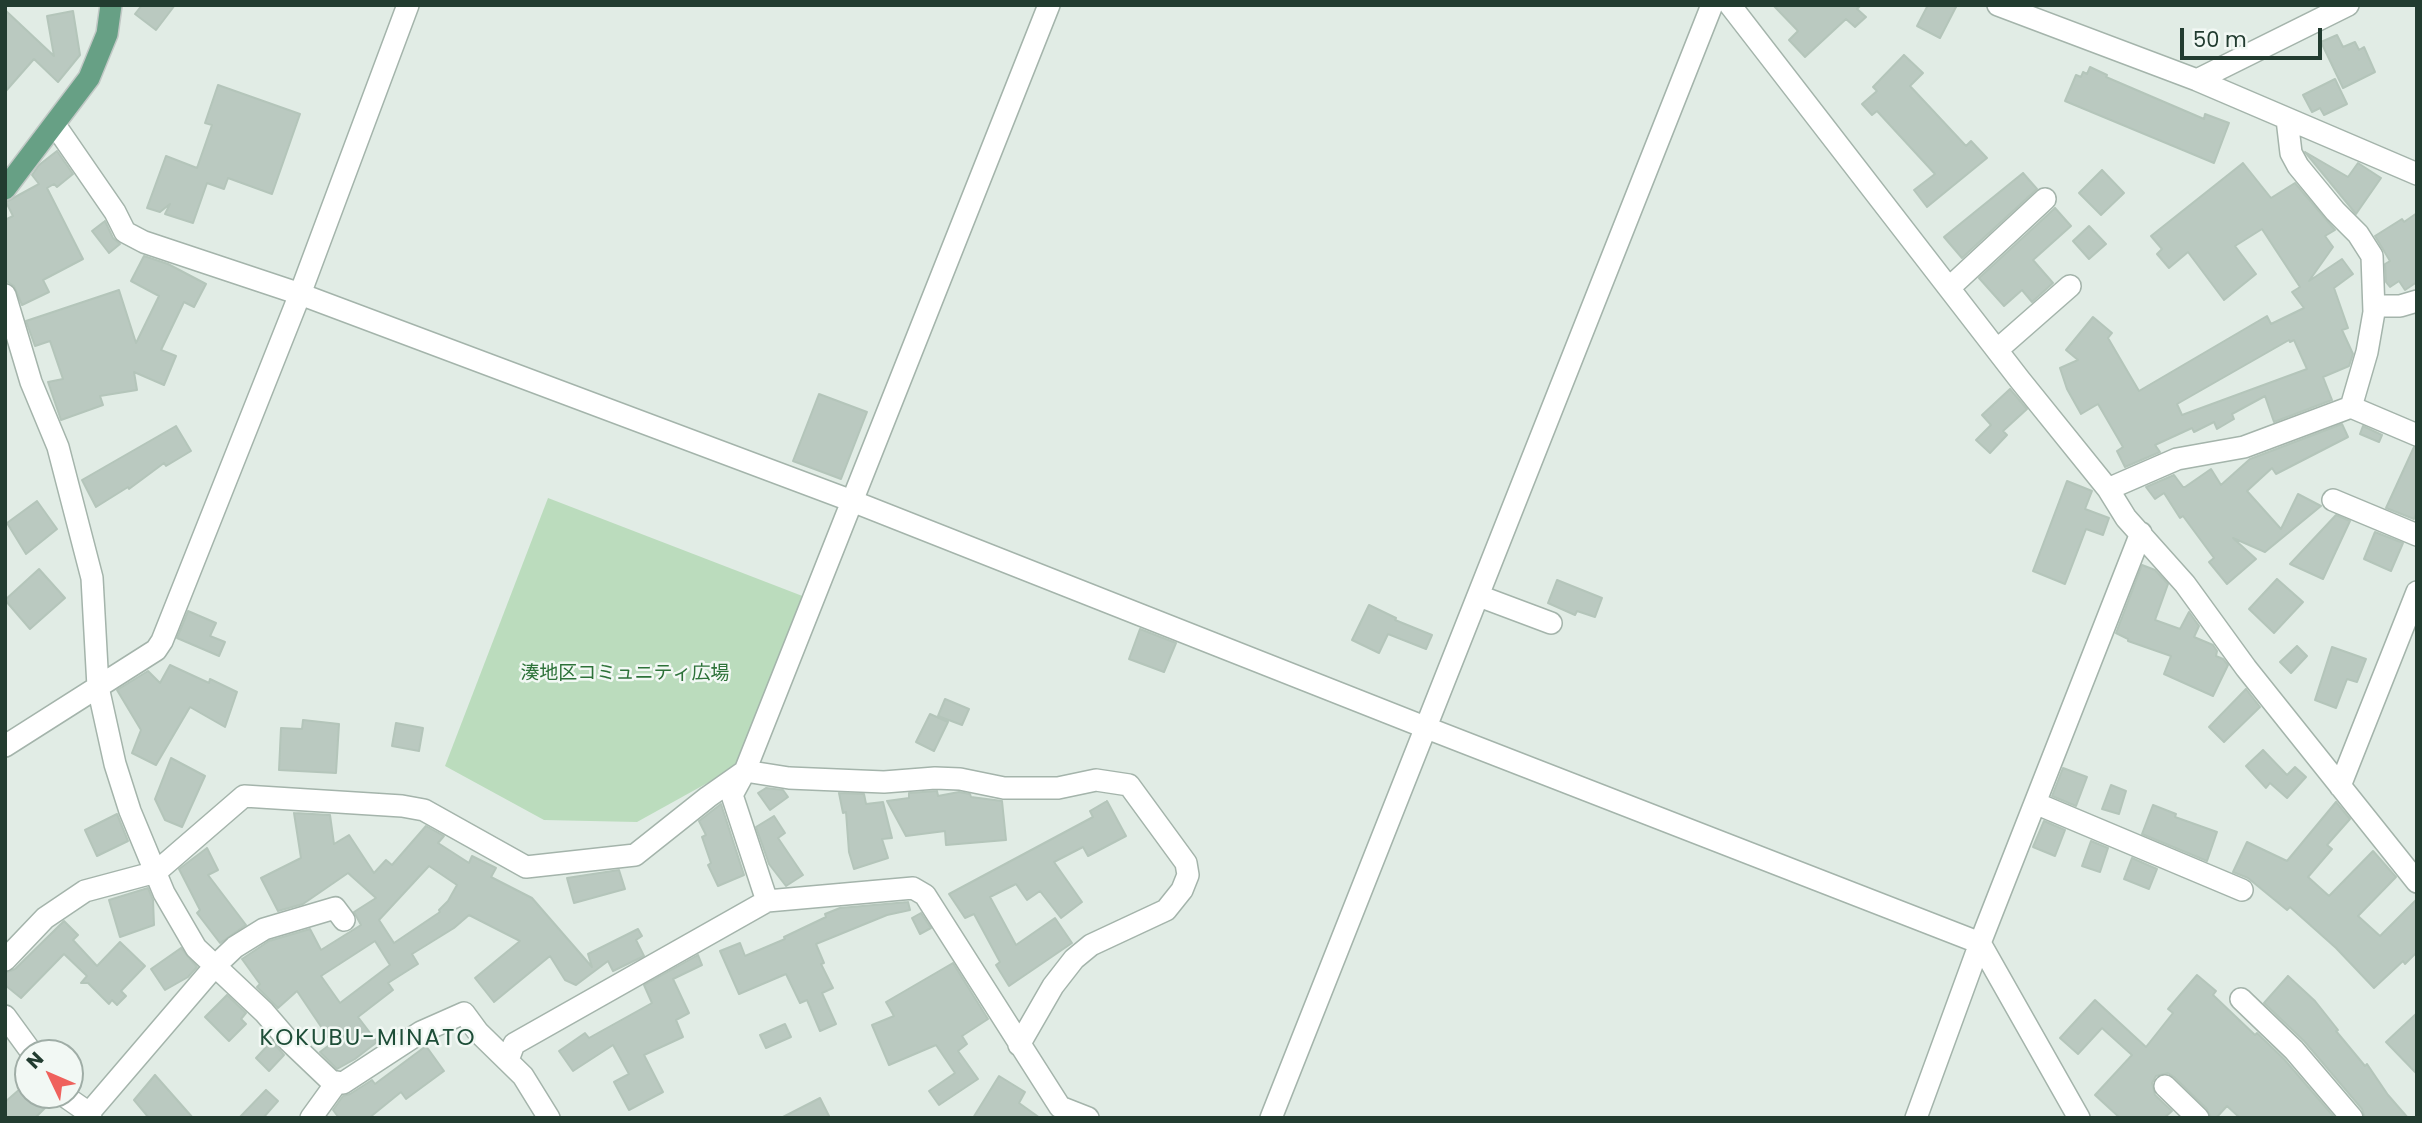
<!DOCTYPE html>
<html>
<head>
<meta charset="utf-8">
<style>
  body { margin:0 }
  #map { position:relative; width:2422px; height:1123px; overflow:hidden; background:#e1ece5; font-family:Poppins,sans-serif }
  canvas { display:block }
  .frame { position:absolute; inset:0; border:7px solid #223c30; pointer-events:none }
  .north { position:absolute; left:14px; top:1039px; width:70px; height:70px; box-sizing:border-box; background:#f2f8f4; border:2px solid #9fada6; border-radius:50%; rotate:314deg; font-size:19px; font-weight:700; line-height:28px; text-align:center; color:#223c30 }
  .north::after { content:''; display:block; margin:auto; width:24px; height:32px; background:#ef615c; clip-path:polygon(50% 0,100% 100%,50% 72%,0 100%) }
  .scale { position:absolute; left:2180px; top:28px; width:142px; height:32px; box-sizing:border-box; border:4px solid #223c30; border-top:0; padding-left:9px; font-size:21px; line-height:24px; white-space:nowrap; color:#223c30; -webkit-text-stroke:5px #f2f8f4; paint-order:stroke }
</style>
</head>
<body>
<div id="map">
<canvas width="2422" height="1123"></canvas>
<div class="frame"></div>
<div class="north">N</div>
<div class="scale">50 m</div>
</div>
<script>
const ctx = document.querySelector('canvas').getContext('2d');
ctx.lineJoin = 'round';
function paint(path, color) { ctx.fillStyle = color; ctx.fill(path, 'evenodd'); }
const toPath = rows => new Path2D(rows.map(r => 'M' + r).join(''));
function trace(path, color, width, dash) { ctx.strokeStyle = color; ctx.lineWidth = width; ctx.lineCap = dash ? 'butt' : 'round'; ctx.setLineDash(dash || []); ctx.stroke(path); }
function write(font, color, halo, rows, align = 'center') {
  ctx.font = font + ' Poppins,"Noto Sans JP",sans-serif'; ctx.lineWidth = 5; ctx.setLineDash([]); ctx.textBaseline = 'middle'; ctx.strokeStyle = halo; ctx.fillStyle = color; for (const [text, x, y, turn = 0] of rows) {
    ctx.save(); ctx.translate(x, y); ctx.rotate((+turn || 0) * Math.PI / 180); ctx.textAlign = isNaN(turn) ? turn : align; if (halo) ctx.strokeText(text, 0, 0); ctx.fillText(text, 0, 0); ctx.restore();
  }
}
const green = toPath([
  [548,498,805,597,738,766,637,822,544,820,445,766]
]);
const building = toPath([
  [142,5,175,5,156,30,135,14,142,5],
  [1773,5,1861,5,1857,9,1866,17,1855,27,1846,19,1805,57,1789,40,1798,31,1773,5],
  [1928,5,1957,5,1940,38,1917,26,1928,5],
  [5,10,54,56,47,16,73,11,80,55,58,82,34,59,5,92,5,10],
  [2337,35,2343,47,2355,42,2359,50,2364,47,2375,72,2343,88,2321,42,2337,35],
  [1904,55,1923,73,1910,86,1966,146,1971,141,1987,158,1927,207,1914,190,1935,174,1877,111,1872,115,1862,104,1877,91,1873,87,1904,55],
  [2090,67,2107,75,2106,77,2204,119,2205,114,2229,123,2214,163,2065,101,2076,75,2081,77,2083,72,2087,74,2090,67],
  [2335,79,2347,104,2324,115,2320,108,2312,112,2303,95,2335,79],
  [218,85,300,114,272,194,228,178,224,189,207,183,193,223,165,214,170,204,160,212,147,208,166,156,197,168,212,125,205,123,218,85],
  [57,151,73,174,57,187,54,184,47,188,83,259,43,280,49,292,22,305,14,286,5,280,5,220,13,216,6,202,39,184,32,175,39,165,57,151],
  [2305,152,2348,177,2358,163,2381,178,2356,214,2305,152],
  [2243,163,2271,198,2295,183,2335,230,2325,236,2333,247,2309,281,2342,259,2353,274,2334,288,2348,328,2342,330,2353,354,2349,366,2323,377,2332,400,2274,422,2265,396,2232,414,2234,419,2217,429,2214,422,2194,432,2192,428,2155,445,2160,452,2125,467,2117,451,2123,447,2098,404,2081,414,2067,389,2060,368,2078,360,2066,350,2093,317,2112,333,2108,338,2139,391,2267,316,2271,324,2304,308,2292,292,2300,287,2262,229,2235,246,2256,274,2224,300,2188,252,2169,268,2157,254,2162,249,2151,236,2243,163],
  [2289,340,2290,342,2294,340,2307,369,2182,415,2177,404,2289,340],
  [2102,170,2124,193,2101,215,2079,193,2102,170],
  [2023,173,2037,189,1962,258,1944,237,2023,173],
  [2055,208,2071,226,2033,260,2053,283,2032,302,2022,290,2004,306,1979,278,2055,208],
  [2417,213,2417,282,2405,290,2399,281,2390,287,2386,282,2385,264,2390,261,2375,236,2402,219,2404,222,2417,213],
  [105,221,113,238,120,244,109,253,92,231,105,221],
  [2089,226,2106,244,2089,259,2073,241,2089,226],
  [144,256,168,264,206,284,194,307,184,302,161,350,176,356,164,385,134,372,137,390,100,396,103,405,61,420,48,382,63,379,50,341,35,346,26,321,119,290,136,343,159,296,131,281,144,256],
  [2010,389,2027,409,2003,431,2007,435,1990,453,1976,440,1991,425,1982,415,2010,389],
  [819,394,867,412,841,479,793,461,819,394],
  [2342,424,2348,437,2276,474,2272,468,2247,491,2281,529,2298,494,2321,506,2265,552,2233,538,2256,559,2227,584,2209,562,2214,558,2183,516,2180,518,2164,493,2155,499,2146,487,2174,475,2183,487,2185,487,2211,469,2221,485,2250,459,2342,424],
  [176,426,191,451,166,466,164,463,129,489,128,487,96,507,82,480,176,426],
  [2363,426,2382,435,2379,442,2360,434,2363,426],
  [2414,447,2417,448,2417,511,2414,519,2386,508,2414,447],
  [2067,481,2092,491,2085,509,2109,518,2103,535,2086,529,2065,584,2033,571,2067,481],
  [37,501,57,529,26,554,7,523,37,501],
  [2336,515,2350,521,2323,579,2290,564,2336,515],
  [2375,532,2403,543,2391,571,2364,559,2375,532],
  [2142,565,2155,570,2168,584,2155,620,2180,629,2189,612,2199,626,2194,637,2213,645,2217,651,2216,656,2223,659,2228,665,2213,696,2164,674,2171,656,2128,641,2128,639,2116,633,2142,565],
  [39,569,65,598,30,629,5,600,39,569],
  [2277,579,2303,602,2274,633,2249,609,2277,579],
  [1557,580,1602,598,1595,617,1577,611,1575,615,1548,603,1557,580],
  [1369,605,1396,618,1395,620,1432,635,1426,649,1388,634,1379,653,1352,640,1369,605],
  [188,611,216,623,210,636,225,642,219,656,177,638,188,611],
  [1140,629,1176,643,1164,672,1129,659,1140,629],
  [2297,646,2307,656,2291,673,2280,662,2297,646],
  [2332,647,2366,659,2357,682,2347,679,2336,708,2315,700,2332,647],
  [170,665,209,683,210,679,237,692,225,727,190,707,156,765,132,753,141,730,117,690,148,671,160,683,170,665],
  [2246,689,2260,707,2224,742,2209,727,2246,689],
  [945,699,969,709,962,725,938,716,945,699],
  [930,714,948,722,934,751,916,742,930,714],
  [303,720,339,724,336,773,279,770,281,728,302,729,303,720],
  [396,723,423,728,419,751,392,746,396,723],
  [2263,750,2287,775,2295,767,2306,777,2287,798,2270,783,2266,788,2246,766,2263,750],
  [171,758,205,776,182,827,165,820,155,799,171,758],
  [2063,768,2087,777,2076,806,2052,796,2063,768],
  [2111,785,2126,791,2119,814,2102,809,2111,785],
  [766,788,783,790,788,797,770,810,758,793,766,788],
  [937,791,938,796,959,792,970,794,971,797,1002,801,1006,840,946,845,945,831,906,836,887,801,909,798,909,793,937,791],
  [839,793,864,794,866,804,883,802,892,838,882,839,888,858,854,869,849,852,846,812,843,813,839,793],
  [1107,801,1126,836,1088,856,1083,847,1054,862,1082,902,1061,918,1040,891,1027,900,1016,884,990,897,1016,945,1055,918,1072,943,1009,986,996,965,1000,962,974,914,965,918,949,894,1093,817,1090,811,1107,801],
  [2336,802,2350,819,2327,845,2332,849,2308,877,2329,896,2373,851,2396,877,2358,916,2380,936,2417,899,2417,952,2405,964,2403,961,2374,988,2336,948,2290,907,2287,910,2248,878,2233,872,2247,842,2287,861,2336,802],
  [721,804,744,875,718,886,708,865,711,863,702,837,706,835,699,821,721,804],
  [2153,805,2176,814,2175,817,2217,832,2207,861,2142,834,2153,805],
  [294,813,330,815,334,844,349,835,374,873,386,860,392,865,426,826,444,836,438,843,469,863,472,856,496,868,491,877,532,898,592,967,588,954,638,929,642,936,636,940,644,956,613,971,608,961,576,985,565,980,550,956,494,1002,475,978,520,941,469,915,454,928,412,954,418,964,388,983,393,990,358,1017,377,1042,355,1059,337,1069,320,1052,332,1043,297,991,278,1008,257,987,260,984,242,959,269,941,310,929,321,950,361,925,354,912,376,898,348,873,303,904,278,911,261,878,301,858,294,813],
  [429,866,457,885,448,901,439,910,440,912,394,943,379,920,429,866],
  [375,941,390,965,340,1003,321,976,375,941],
  [117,814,128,841,97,856,85,830,117,814],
  [774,816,785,833,778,838,803,875,786,886,769,864,756,827,774,816],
  [2044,821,2065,830,2055,856,2033,847,2044,821],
  [2091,841,2108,848,2100,872,2082,866,2091,841],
  [207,848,218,870,208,875,246,925,220,943,197,913,200,910,179,869,207,848],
  [2132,858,2157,869,2149,889,2124,879,2132,858],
  [619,870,625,889,574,903,567,878,619,870],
  [148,888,153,900,154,925,120,937,109,900,148,888],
  [908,902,910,910,887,915,816,944,824,963,821,964,833,988,822,993,836,1024,820,1031,807,1000,800,1003,786,974,739,994,720,951,740,943,745,956,785,939,784,937,826,917,825,914,840,908,908,902],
  [921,913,931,928,920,934,912,918,921,913],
  [64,921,78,935,73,940,97,966,120,942,145,966,121,991,126,996,117,1005,112,1000,109,1004,88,983,81,983,87,976,64,954,21,998,5,985,5,973,15,969,64,921],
  [181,948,197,967,188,977,165,990,151,969,181,948],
  [698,955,702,965,673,979,689,1013,676,1020,683,1037,644,1055,663,1092,629,1110,614,1082,629,1074,613,1045,573,1071,559,1051,585,1033,589,1038,652,1003,644,985,698,955],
  [953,963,988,1019,962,1036,967,1044,958,1051,978,1079,939,1105,929,1091,955,1073,936,1045,889,1065,872,1025,894,1016,886,1002,953,963],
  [2197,975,2216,991,2213,995,2255,1035,2257,1033,2284,1059,2335,1118,2240,1118,2227,1106,2216,1118,2211,1118,2207,1109,2174,1077,2168,1073,2156,1076,2152,1083,2155,1095,2172,1111,2164,1118,2120,1118,2095,1095,2132,1055,2102,1028,2078,1054,2060,1038,2095,1000,2146,1047,2173,1013,2168,1009,2197,975],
  [2288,976,2315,1001,2338,1030,2336,1031,2365,1066,2367,1064,2388,1095,2408,1118,2365,1118,2362,1109,2304,1041,2264,1003,2288,976],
  [227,995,246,1013,241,1019,246,1024,229,1041,205,1017,227,995],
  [2417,1013,2417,1074,2386,1042,2417,1013],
  [785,1024,791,1037,766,1048,760,1035,785,1024],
  [272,1041,284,1055,269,1071,256,1058,272,1041],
  [426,1046,444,1071,406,1099,401,1092,369,1118,339,1118,333,1110,343,1096,350,1094,372,1080,375,1084,426,1046],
  [155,1075,193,1118,149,1118,134,1100,155,1075],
  [999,1076,1025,1092,1019,1103,1040,1118,973,1118,999,1076],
  [28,1082,28,1095,40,1095,49,1104,35,1118,5,1118,5,1102,28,1082],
  [266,1090,278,1101,263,1118,239,1118,266,1090],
  [820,1098,830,1118,781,1118,820,1098]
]);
const minor = toPath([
  [1730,5,2020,380,2108,489,2126,518,2185,584,2246,668,2417,882],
  [1998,5,2197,80,2417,174],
  [2197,80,2348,5],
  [55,125,115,212,125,232,144,242,300,294,852,501,1427,728,1980,943,2079,1118],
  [1949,288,2045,199],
  [5,295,31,382,58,447,92,578,98,687,115,764,130,811,164,893,196,948,264,1012,289,1041,332,1082,343,1083,421,1032,464,1013,478,1032,523,1076,549,1118],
  [2374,306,2400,306,2417,301],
  [1997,350,2070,286],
  [2351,407,2417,435],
  [2108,489,2177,459,2244,447,2351,407,2367,352,2374,312,2372,256,2358,234,2335,211,2298,166,2291,153,2287,119],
  [2333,500,2417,535],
  [1479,596,1551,623],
  [5,746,156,650,162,641,300,294,408,5],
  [2340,786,2417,592],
  [2035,803,2242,890],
  [767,901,732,795,745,771,1049,5],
  [5,960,45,918,85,891,156,872,244,796,402,806,424,810,526,867,635,855,708,797,745,771,789,778,884,782,935,778,960,779,1004,788,1058,788,1096,780,1129,785,1186,863,1188,875,1182,890,1166,910,1091,945,1074,959,1053,986,1019,1045],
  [2241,999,2294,1050,2352,1118],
  [5,1016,32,1053],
  [508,1060,514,1044,767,901,913,888,925,895,1060,1107,1088,1118],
  [2165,1086,2198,1118],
  [63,1095,89,1113],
  [91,1118,89,1113,215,966,235,947,264,929,335,908,344,920],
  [311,1118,337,1082],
  [1271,1118,1712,5],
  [1916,1118,1980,943,2141,533]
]);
const major = toPath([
  [5,189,89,78,107,34,111,5]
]);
const parkNames = [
  ["湊地区コミュニティ広場",625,674]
];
const quarterNames = [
  ["KOKUBU-MINATO",368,1039]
];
paint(green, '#bbdcbd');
paint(building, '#bac9c0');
trace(building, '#b4c5ba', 2);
trace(minor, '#a4b4ab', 24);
trace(major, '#c1c8c5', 24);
trace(minor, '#fff', 21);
trace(major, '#67a085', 21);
write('19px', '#2d7239', '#f2f8f4', parkNames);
ctx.letterSpacing = '2px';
write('23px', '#1e4e38', '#f2f8f4', quarterNames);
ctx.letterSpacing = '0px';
</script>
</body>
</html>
